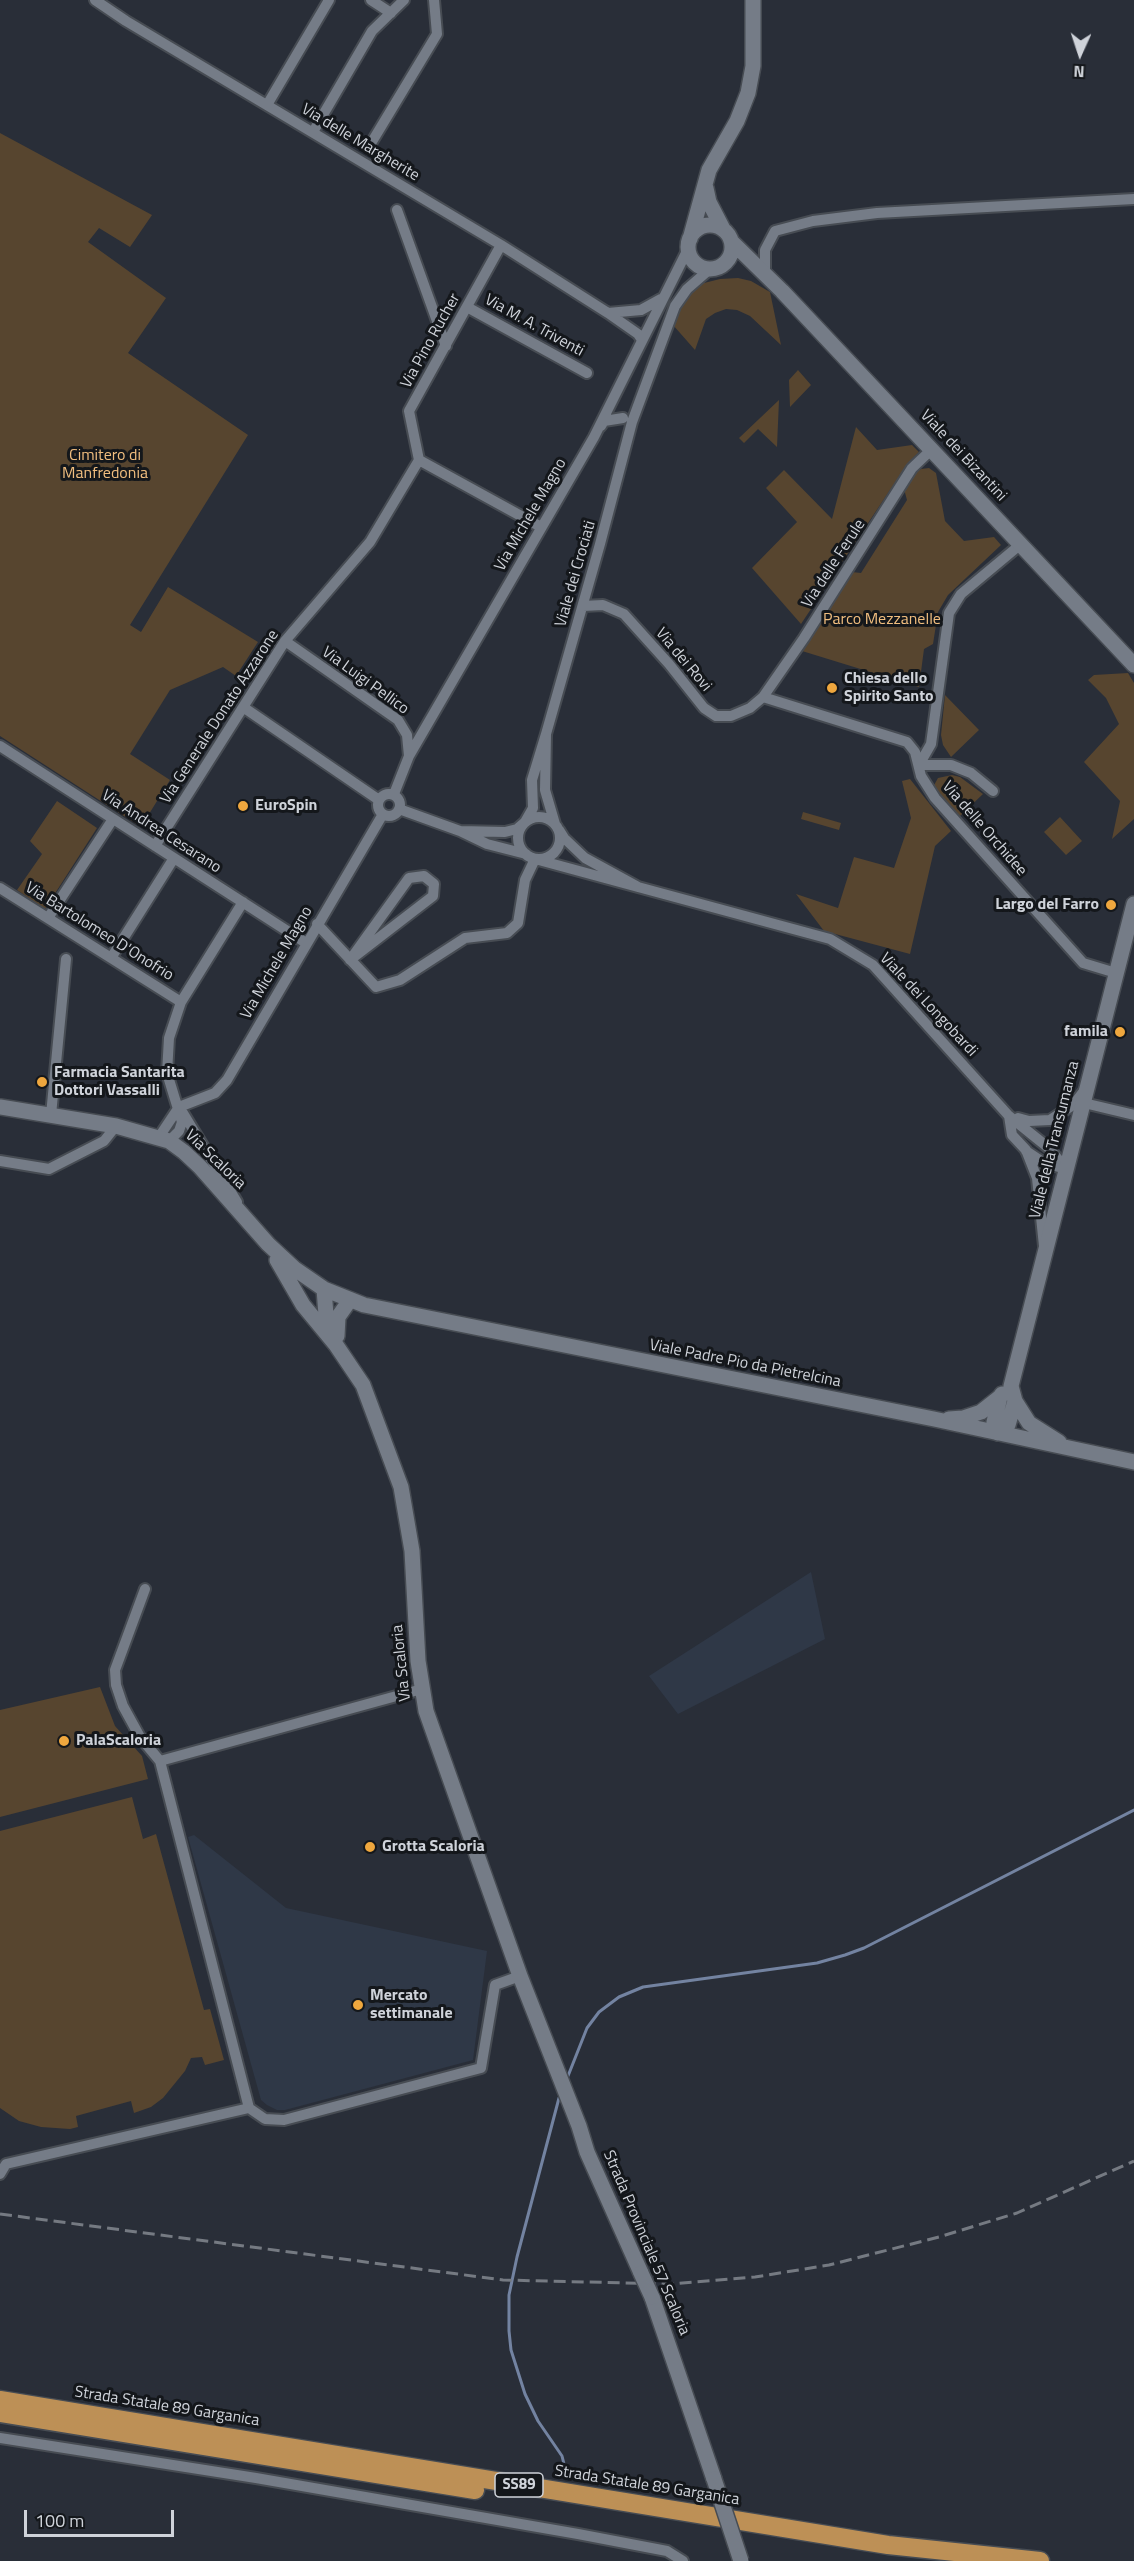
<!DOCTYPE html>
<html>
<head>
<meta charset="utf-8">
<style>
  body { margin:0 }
  #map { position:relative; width:1134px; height:2561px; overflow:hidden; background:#292e38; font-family:"Titillium Web",sans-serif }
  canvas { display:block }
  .north { position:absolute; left:1050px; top:24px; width:60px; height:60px; -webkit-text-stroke:4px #14171b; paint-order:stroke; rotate:183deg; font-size:16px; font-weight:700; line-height:24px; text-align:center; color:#cfd3da }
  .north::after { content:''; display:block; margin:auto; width:21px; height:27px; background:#cfd3da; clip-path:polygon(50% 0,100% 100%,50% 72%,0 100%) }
  .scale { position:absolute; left:24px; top:2510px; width:150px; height:27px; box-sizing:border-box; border:3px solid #cfd3da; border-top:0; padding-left:8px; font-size:18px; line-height:21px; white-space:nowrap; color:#cfd3da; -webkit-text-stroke:4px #14171b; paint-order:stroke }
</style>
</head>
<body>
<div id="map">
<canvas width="1134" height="2561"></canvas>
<div class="north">N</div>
<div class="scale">100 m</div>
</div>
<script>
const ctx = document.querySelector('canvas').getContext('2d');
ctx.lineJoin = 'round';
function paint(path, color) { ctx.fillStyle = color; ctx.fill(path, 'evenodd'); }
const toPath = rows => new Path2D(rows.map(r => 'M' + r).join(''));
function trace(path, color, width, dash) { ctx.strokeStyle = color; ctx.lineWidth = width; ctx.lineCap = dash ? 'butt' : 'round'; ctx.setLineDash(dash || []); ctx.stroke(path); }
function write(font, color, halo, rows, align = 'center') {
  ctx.font = font + ' "Titillium Web",sans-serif'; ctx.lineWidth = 6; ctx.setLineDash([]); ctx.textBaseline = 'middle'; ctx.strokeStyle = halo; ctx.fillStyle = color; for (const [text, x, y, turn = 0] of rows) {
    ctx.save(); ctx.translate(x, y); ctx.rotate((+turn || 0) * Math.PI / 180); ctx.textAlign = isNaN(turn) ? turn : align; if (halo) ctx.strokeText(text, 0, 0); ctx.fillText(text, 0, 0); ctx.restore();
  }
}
const built = toPath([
  [811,1572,825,1639,678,1714,649,1676],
  [194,1835,286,1908,487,1951,473,2060,285,2110,277,2110,267,2105,261,2100,188,1837]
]);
const green = toPath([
  [0,133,152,215,130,247,99,228,88,242,166,298,128,353,248,435,130,625,141,632,168,587,258,642,236,676,223,667,170,690,130,754,170,780,141,827,0,736],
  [738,278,751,281,770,292,781,345,750,316,737,310,726,309,715,313,706,319,695,350,673,325,679,309,689,293,704,283,720,279],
  [798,370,811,385,790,407,789,380],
  [779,400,777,447,758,429,744,443,739,438],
  [856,427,877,450,912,445,919,452,908,463,801,624,752,568,797,522,766,488,784,470,832,519],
  [929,468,936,473,945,521,964,541,994,537,1001,545,948,595,938,612,933,644,924,649,919,687,802,651,852,572,861,573,907,500,904,489,915,473,921,469],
  [1128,673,1134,683,1134,819,1112,839,1120,801,1084,762,1119,724,1106,698,1088,680,1094,675],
  [945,695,979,730,951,757,943,745,941,735],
  [952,775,960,777,983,794,959,817,933,787,938,778],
  [910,779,951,831,935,846,910,954,824,931,796,894,838,908,854,857,894,868,911,818,902,781],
  [57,801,97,828,45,909,17,890,42,854,30,841],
  [803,812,841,823,839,830,801,819],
  [1060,817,1082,841,1066,855,1044,832],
  [100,1687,115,1726,142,1756,148,1779,0,1817,0,1710],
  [132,1797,143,1839,156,1834,204,2010,210,2009,224,2060,205,2065,202,2057,191,2058,185,2071,163,2098,151,2107,134,2113,131,2101,76,2116,78,2127,70,2129,41,2127,19,2121,0,2108,0,1831]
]);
const stream = toPath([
  [568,2076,587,2028,599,2012,619,1997,643,1987,817,1963,845,1955,864,1948,1134,1810],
  [559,2098,517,2257,509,2295,509,2331,511,2350,525,2394,538,2421,562,2456,565,2468]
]);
const street = toPath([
  [95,0,126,21,501,245,608,313,638,334,642,340],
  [371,0,391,13],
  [267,105,329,0],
  [313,132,372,31,404,0],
  [370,145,437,34,434,0],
  [397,210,446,346],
  [501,245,409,411,419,460,541,527],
  [765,274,765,250,775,231,813,221,877,213,1134,199],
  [467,307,587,373],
  [608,313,641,310,661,299],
  [601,426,604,421,623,418],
  [583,606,603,605,624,614,669,664,704,708,716,716,731,716,750,708,763,697,804,638,912,468,932,449],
  [285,641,398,720,407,735,409,756],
  [763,697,907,742,915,752,921,776,935,798,1083,963,1116,973],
  [243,707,379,800],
  [546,734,600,544,632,422,675,306,687,289,710,269],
  [0,746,306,943],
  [919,765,931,744,949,613,961,594,1021,544],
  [919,765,951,765,971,773,993,791],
  '378 805a11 11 0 1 1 22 0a11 11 0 1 1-22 0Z',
  [394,794,409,756,594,437,689,247],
  [399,809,460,831],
  '518 838a21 21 0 1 1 42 0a21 21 0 1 1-42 0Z',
  [155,846,285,641,370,542,419,460],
  [526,854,487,844,460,831,505,832,517,829,525,822,533,808,532,780,546,734,545,790,555,824],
  [424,876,434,884,433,896,350,960,409,878,424,876],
  [638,887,830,939,873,965,1009,1116,1050,1149,1066,1169],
  [0,888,181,1002],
  [48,918,113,819],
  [317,924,376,987,400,980,465,938,507,933,518,923,525,880,535,859,638,887,585,858,564,838,559,830],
  [111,958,174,858],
  [1084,1103,1134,1115],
  [179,1107,215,1093,227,1080,383,814],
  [183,1113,237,1202],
  [51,1115,66,959],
  [1009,1116,1012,1135,1026,1150,1037,1178,1044,1246],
  [1018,1118,1029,1121,1050,1120,1073,1105,1084,1091],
  [159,1137,179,1107],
  [169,1141,179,1131,182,1122,167,1073,169,1038,181,1002,243,902],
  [1026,1151,1044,1163,1066,1169],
  [0,1161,49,1169,104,1141,116,1126],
  [145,1589,115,1670,116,1685,123,1706,140,1737,160,1761],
  [249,2108,265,2119,284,2120,481,2068,495,1985,520,1976],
  [0,2174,6,2164,249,2108,160,1761,422,1689],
  [0,2438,256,2478,578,2534,667,2551,683,2561]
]);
const secondary = toPath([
  [706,188,709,202,723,229],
  '688 247a22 22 0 1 1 44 0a22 22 0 1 1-44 0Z',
  [690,239,709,170,737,121,748,93,753,66,753,0],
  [732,242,782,291,1134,665],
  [0,1107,116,1126,169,1141,184,1152,200,1167,268,1244,295,1269,324,1289,364,1305,934,1419,1134,1462],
  [277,1260,303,1305,336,1345,363,1385,401,1487,412,1551,418,1661,426,1711,520,1976,579,2126,587,2152,641,2273],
  [324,1289,326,1315,333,1337],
  [337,1336,338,1317,350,1300],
  [1015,1401,1029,1423,1059,1442],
  [949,1419,963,1418,981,1412,1000,1397],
  [998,1433,1008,1425,1015,1401,1011,1386,1134,904],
  [998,1433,994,1422,1000,1397,1002,1394],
  [652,2297,714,2479]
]);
const highway = toPath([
  [0,2400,888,2545,1040,2561],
  [0,2413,475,2490]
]);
const rail = toPath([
  [0,2214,503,2280,671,2284,755,2277,829,2265,939,2237,1017,2213,1134,2161]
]);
const secondaryBridge = toPath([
  [641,2273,652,2297],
  [714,2479,741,2561]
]);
const markers = [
  [832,688,6,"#efa73e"],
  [243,806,6,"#efa73e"],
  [1111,905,6,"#efa73e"],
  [1120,1032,6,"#efa73e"],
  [42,1082,6,"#efa73e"],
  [64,1741,6,"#efa73e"],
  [370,1847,6,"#efa73e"],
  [358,2005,6,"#efa73e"]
];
const shields = [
  [519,2485,48]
];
const shieldNames = [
  ["SS89",519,2485]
];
const streetNames = [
  ["Via delle Margherite",360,143,31],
  ["Via M. A. Triventi",534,326,29],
  ["Via Pino Rucher",431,341,-61],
  ["Viale dei Bizantini",963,456,47],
  ["Via Michele Magno",531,515,-60],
  ["Via delle Ferule",834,564,-57],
  ["Viale dei Crociati",576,574,-74],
  ["Via dei Rovi",683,660,50],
  ["Via Luigi Pellico",365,681,36],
  ["Via Generale Donato Azzarone",220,717,-57],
  ["Via delle Orchidee",984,829,49],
  ["Via Andrea Cesarano",161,832,33],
  ["Via Bartolomeo D'Onofrio",99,932,32],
  ["Via Michele Magno",277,963,-60],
  ["Viale dei Longobardi",928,1005,47],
  ["Viale della Transumanza",1055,1140,-76],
  ["Via Scaloria",215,1160,44],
  ["Viale Padre Pio da Pietrelcina",745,1364,11],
  ["Via Scaloria",402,1663,-96],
  ["Strada Provinciale 57 Scaloria",646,2243,67],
  ["Strada Statale 89 Garganica",167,2407,9],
  ["Strada Statale 89 Garganica",647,2486,9]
];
const parkNames = [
  ["Cimitero di",105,456],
  ["Manfredonia",105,474],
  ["Parco Mezzanelle",882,620]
];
const poiNames = [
  ["Chiesa dello",844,679],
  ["Spirito Santo",844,697],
  ["EuroSpin",255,806],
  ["Largo del Farro",1099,905,"right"],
  ["famila",1108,1032,"right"],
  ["Farmacia Santarita",54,1073],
  ["Dottori Vassalli",54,1091],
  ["PalaScaloria",76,1741],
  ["Grotta Scaloria",382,1847],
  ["Mercato",370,1996],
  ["settimanale",370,2014]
];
paint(built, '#2f3847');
paint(green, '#57452f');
trace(stream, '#7383a1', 3);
trace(street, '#474c53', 14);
trace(secondary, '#474c53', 18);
trace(highway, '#474c53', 21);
trace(street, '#757c87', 10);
trace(secondary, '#757c87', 15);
trace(highway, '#bd9056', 18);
trace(rail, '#757a82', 3, [12, 6]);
trace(secondaryBridge, '#474c53', 18, []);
trace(secondaryBridge, '#757c87', 15);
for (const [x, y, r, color] of markers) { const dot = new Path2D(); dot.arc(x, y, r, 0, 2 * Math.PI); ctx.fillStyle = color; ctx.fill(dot); trace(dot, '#14171b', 2); }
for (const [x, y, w] of shields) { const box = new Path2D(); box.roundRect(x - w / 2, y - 12, w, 24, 4.5); ctx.fillStyle = '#14171b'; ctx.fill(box); trace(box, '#cfd3da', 1.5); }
write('bold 15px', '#cfd3da', null, shieldNames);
write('16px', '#cfd3da', '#14171b', streetNames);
write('16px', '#f1be7f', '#14171b', parkNames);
write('bold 16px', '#cfd3da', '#14171b', poiNames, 'left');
</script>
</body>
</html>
